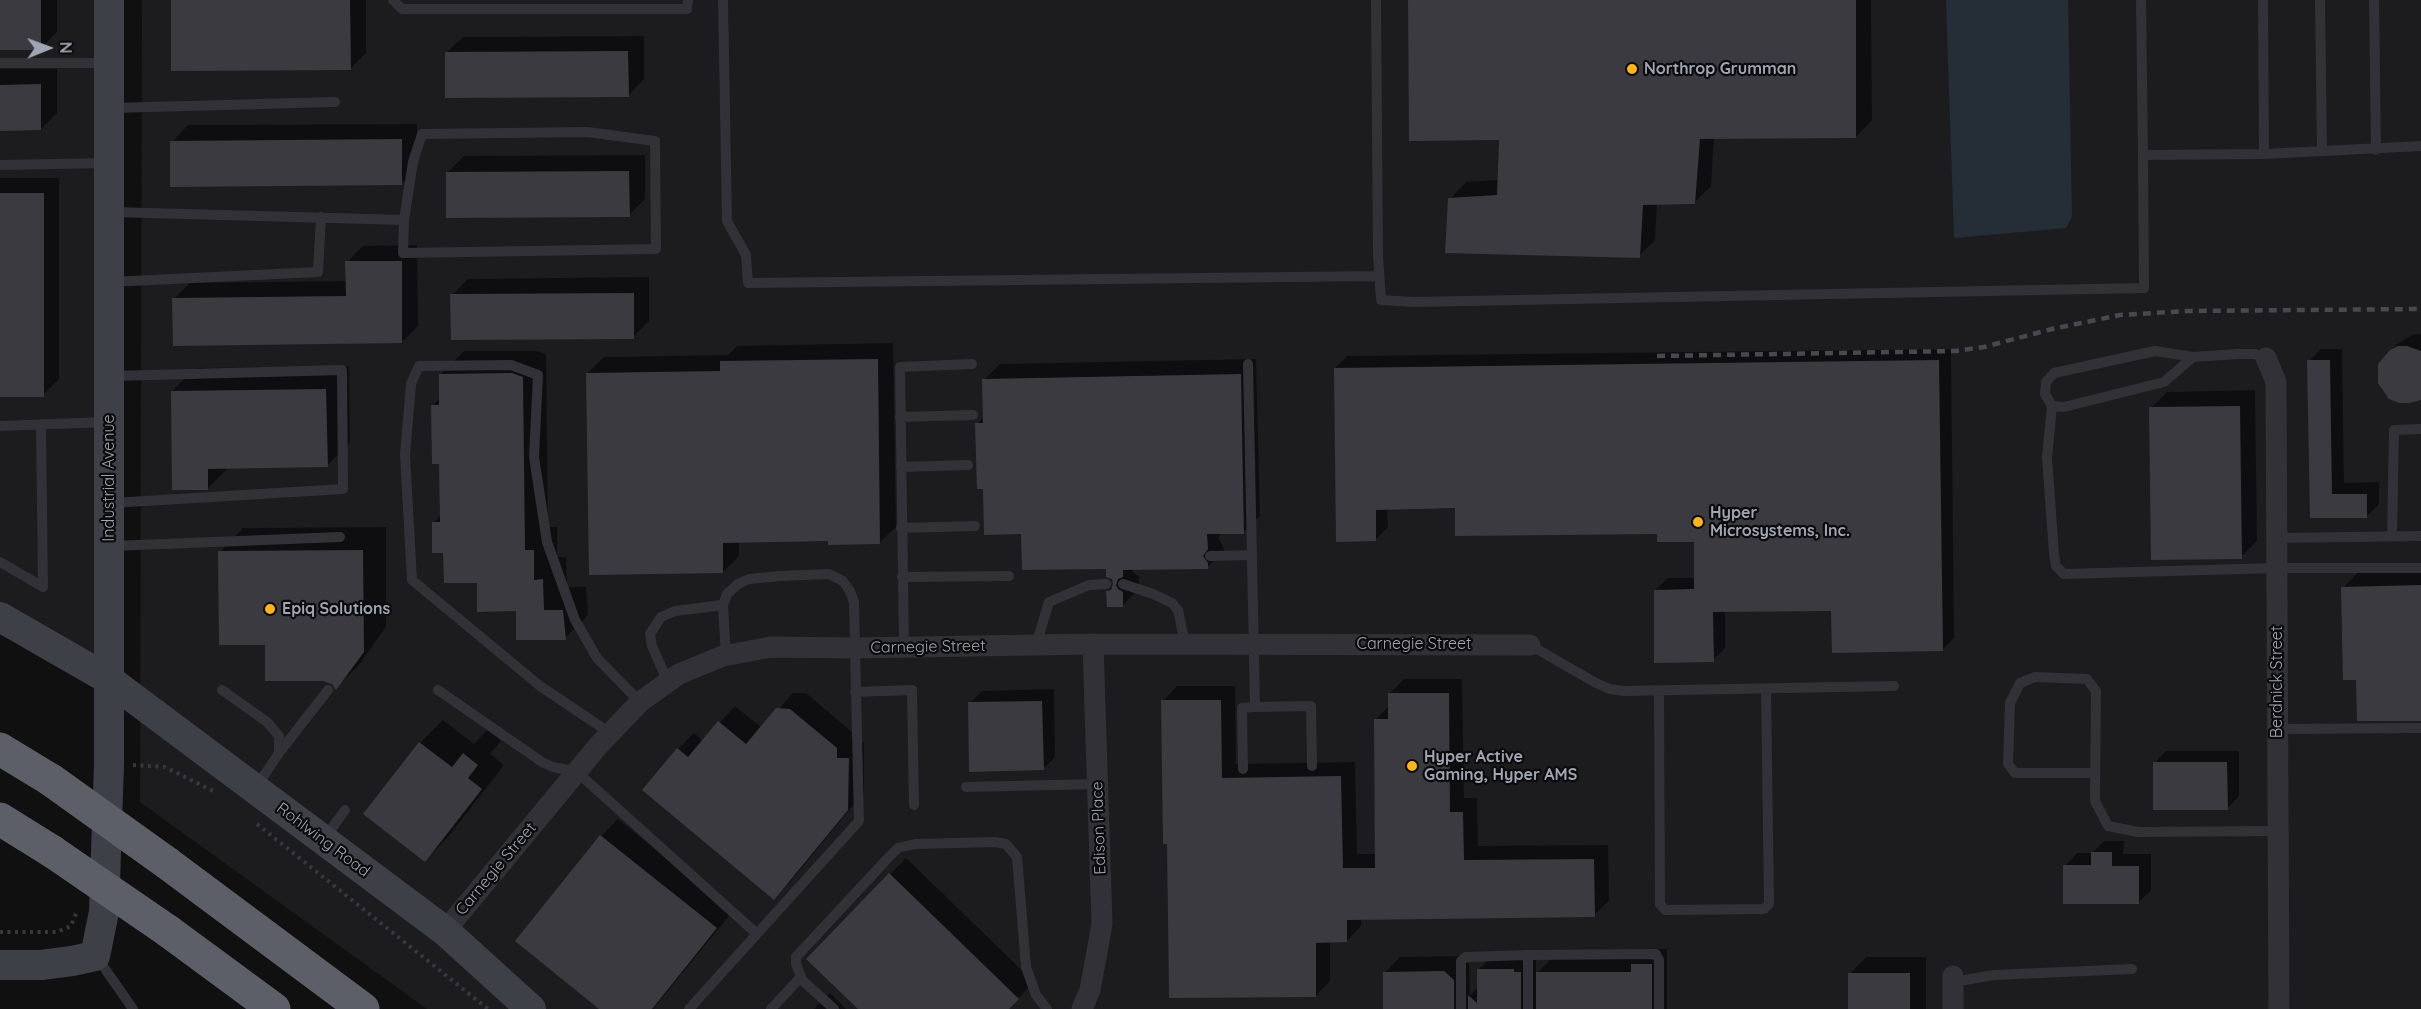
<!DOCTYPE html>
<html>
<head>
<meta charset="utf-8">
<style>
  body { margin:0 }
  #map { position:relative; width:2421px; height:1009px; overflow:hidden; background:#101011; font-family:Quicksand,sans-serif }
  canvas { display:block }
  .north { position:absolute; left:18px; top:18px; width:60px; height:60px; -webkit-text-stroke:4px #0b0b0c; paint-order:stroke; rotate:89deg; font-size:16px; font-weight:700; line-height:24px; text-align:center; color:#a0a5b4 }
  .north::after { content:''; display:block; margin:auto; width:21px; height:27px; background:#a0a5b4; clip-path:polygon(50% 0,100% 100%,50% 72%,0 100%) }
</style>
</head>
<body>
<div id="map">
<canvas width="2421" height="1009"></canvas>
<div class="north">N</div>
</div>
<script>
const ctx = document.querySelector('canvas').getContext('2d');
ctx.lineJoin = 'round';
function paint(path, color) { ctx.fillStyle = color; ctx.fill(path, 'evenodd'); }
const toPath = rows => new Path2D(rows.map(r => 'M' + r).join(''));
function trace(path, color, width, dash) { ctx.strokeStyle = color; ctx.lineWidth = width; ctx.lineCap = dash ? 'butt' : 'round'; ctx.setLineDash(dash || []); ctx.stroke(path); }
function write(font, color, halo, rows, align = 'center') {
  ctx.font = font + ' Quicksand,sans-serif'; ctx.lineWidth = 4.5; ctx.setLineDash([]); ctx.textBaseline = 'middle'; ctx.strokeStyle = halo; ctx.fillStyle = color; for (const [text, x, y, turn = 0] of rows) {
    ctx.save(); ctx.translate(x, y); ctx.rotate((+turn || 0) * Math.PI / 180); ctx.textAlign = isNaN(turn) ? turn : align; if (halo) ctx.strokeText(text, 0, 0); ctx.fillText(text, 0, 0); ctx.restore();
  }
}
const built = toPath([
  [0,0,109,0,108,679,0,617],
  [142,0,2421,0,2421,1009,427,1009,140,802]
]);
const water = toPath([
  [1946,0,2068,0,2072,217,2066,228,1954,238]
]);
const shadow = toPath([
  [0,0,57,0,57,32,41,48,0,48],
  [172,0,366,0,366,53,350,69],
  [1410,0,1871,0,1872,120,1856,137,1714,137,1711,186,1695,202,1657,203,1655,240,1639,256,1450,199,1466,182,1499,180,1501,139],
  [644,36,644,79,628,96,446,53,463,37],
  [0,69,57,69,57,113,41,129,0,129],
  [417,124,417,168,401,184,172,142,188,125],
  [645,155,645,199,629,215,447,173,464,156],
  [0,178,59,178,59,379,43,395,0,396],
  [417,245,418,326,402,342,174,299,190,283,347,281,347,262,363,246],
  [649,277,649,321,633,337,452,295,468,279],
  [2421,334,2421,396,2385,357,2397,344,2412,335],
  [893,343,896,527,879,543,830,540,739,541,739,556,723,572,588,373,604,357,728,355,737,346],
  [1951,349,1954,638,1942,650,1833,609,1725,611,1725,648,1713,660,1655,590,1668,578,1696,578,1695,540,1659,532,1456,507,1387,508,1388,527,1375,540,1335,368,1347,356],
  [2321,349,2342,349,2344,483,2379,482,2379,504,2367,516,2311,517,2309,361],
  [464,351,536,351,546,354,548,527,557,527,557,557,566,557,567,587,586,587,588,615,565,638,518,610,478,581,445,551,433,523,441,515,440,462,433,405,440,398,440,375],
  [1256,359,1260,516,1243,532,1222,533,1218,538,1223,546,1224,551,1207,567,1131,568,1134,573,1139,576,1139,589,1123,605,1108,592,1115,584,1108,567,1023,533,985,487,977,424,984,417,984,380,1000,364],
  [349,366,350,442,327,466,229,467,208,488,172,391,196,368],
  [2255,390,2257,541,2241,557,2151,408,2167,392],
  [386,527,386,627,359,665,336,688,333,683,266,643,220,552,243,528],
  [2421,570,2421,720,2358,678,2343,588,2359,571],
  [1404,679,1462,679,1464,798,1477,798,1478,846,1608,845,1609,901,1594,915,1361,918,1361,926,1347,941,1330,941,1330,981,1316,996,1169,842,1163,701,1177,686,1235,686,1236,764,1355,762,1357,854,1377,854,1375,720,1389,706,1389,694],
  [1054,689,1055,757,1043,769,970,703,982,691],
  [793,693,806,693,852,732,852,742,864,742,864,792,790,882,774,898,678,749,694,733,703,741,735,706,762,728],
  [443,720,474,744,487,730,501,741,490,754,504,765,448,837,425,860,420,743],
  [2166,751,2239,751,2239,796,2227,809,2154,763],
  [618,819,732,912,653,1009,602,1009,517,941,601,836],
  [2104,841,2124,841,2123,854,2151,854,2151,890,2138,903,2065,866,2077,853,2092,853],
  [906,858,1034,982,1008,1009,860,1009,808,959],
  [1649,949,1667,949,1667,1009,1385,1009,1385,972,1400,957,1460,956,1469,964,1470,996,1478,987,1478,970,1494,954,1536,957,1536,974,1553,957,1641,957],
  [1866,957,1926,957,1926,1009,1850,1009,1850,974],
  [830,993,846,1009,814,1009]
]);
const building = toPath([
  [0,0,41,0,41,50,0,50],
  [171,0,350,0,351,70,171,71],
  [1408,0,1856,0,1856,138,1700,139,1695,204,1643,205,1640,258,1445,253,1448,198,1497,195,1499,140,1409,141],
  [628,51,629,97,445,98,445,52],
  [41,84,41,130,0,131,0,85],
  [402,139,402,185,170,187,170,141],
  [629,171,630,217,446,218,446,172],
  [0,193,44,193,44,397,0,397],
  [345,261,402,261,402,343,173,346,172,298,346,296],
  [634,293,634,339,451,340,450,294],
  [2398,346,2407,346,2421,351,2421,400,2409,403,2399,403,2389,399,2378,383,2378,364,2390,350],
  [878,359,880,544,828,545,828,541,723,543,723,573,589,575,586,373,720,371,720,361],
  [1939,360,1943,651,1832,653,1831,611,1713,612,1714,662,1654,663,1654,590,1694,589,1694,542,1657,542,1657,534,1455,536,1455,508,1376,510,1376,541,1336,542,1334,368],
  [2307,360,2330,360,2332,494,2367,494,2367,518,2310,518],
  [512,373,523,377,525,550,534,550,534,580,543,579,544,610,563,610,566,640,516,640,516,611,477,612,477,583,444,583,443,553,432,553,432,522,440,522,439,464,432,464,431,405,439,405,439,374],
  [1241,374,1244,534,1207,534,1208,549,1203,556,1208,563,1208,569,1123,570,1123,577,1118,579,1116,585,1118,589,1123,592,1123,607,1107,607,1106,591,1111,590,1113,584,1112,579,1106,577,1106,569,1022,570,1021,534,984,535,983,489,977,489,975,423,983,423,982,379],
  [326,389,328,467,208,469,208,490,172,490,171,391],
  [2240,406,2242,559,2151,560,2149,407],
  [363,550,364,652,336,690,332,684,323,681,265,681,265,645,219,645,218,551],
  [2421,585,2421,721,2357,721,2356,680,2343,680,2341,587],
  [1388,693,1449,693,1450,812,1463,812,1464,860,1594,859,1595,917,1347,920,1347,942,1316,943,1316,997,1169,998,1167,844,1163,844,1161,700,1221,700,1222,778,1341,776,1343,868,1375,868,1374,719,1388,719],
  [1042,701,1044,770,969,772,968,702],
  [776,708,790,709,837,748,837,758,849,758,848,810,774,900,642,790,677,748,688,757,718,721,746,744],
  [419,742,452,767,463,753,478,765,468,778,482,789,425,862,363,814],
  [2153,762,2227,762,2228,810,2153,810],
  [600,835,717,928,652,1009,599,1009,515,941],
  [2091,852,2112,852,2112,866,2139,866,2139,904,2063,904,2063,865,2091,865],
  [889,873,1019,999,1009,1009,858,1009,806,959],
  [1631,964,1652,964,1652,1009,1536,1009,1536,972,1631,972],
  [1477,969,1514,969,1514,972,1521,972,1521,1009,1468,1009,1468,995,1477,1003],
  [1444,971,1454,980,1454,1009,1383,1009,1383,972],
  [1848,973,1910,973,1910,1009,1848,1009]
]);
const path = toPath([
  [133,765,165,767,215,792],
  [257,824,488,1009],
  [0,932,57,932,71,926,77,911]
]);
const lane = toPath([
  [393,0,402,9,687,9,688,0],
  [723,0,727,221,746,255,748,283,1379,276],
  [1376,0,1378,255,1381,300,1413,302,2144,288,2143,155,2264,154],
  [2141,0,2143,155],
  [2263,0,2264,154,2421,146],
  [2320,0,2322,151],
  [2374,0,2376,150],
  [0,63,108,63],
  [112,108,335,102],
  [0,165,108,163],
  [112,212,404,220,403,253,656,249,655,141,587,132,422,134,413,162,404,220],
  [109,282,318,272,321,217],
  [2193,357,2164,382,2064,407,2052,406,2045,394,2046,382,2054,373,2155,351,2193,357,2237,354,2255,354,2266,358],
  [112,376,342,370,343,489,112,503],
  [2052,406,2047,458,2054,554,2056,566,2064,574,2277,568,2421,568],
  [900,417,973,415],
  [0,426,108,422],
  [901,467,968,465],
  [901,528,975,526],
  [2392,536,2394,430,2421,429],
  [2277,538,2421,536],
  [112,546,340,537],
  [1210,556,1252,555],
  [0,562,43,587,41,424],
  [902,577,1009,576],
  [1123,584,1153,594,1172,603,1178,610,1185,644],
  [1036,645,1049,602,1089,585,1106,584],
  [1530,645,1596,683,1610,689,1624,691,1894,686],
  [904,647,900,367,972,364],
  [668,682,652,646,650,634,661,617,675,611,723,605],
  [222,690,267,722,279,736,279,753,255,789],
  [438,690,542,762,553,767,577,772,756,933],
  [1659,691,1660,904,1665,910,1764,909,1769,904,1766,689],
  [855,692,912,690,914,805],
  [1255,707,1311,706,1312,766],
  [2278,729,2421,728],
  [610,733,540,686,412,580,405,455,411,384,419,366,511,365,538,375,534,457,547,542,575,620,597,658,640,702],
  [279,753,328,690],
  [1243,769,1242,708,1255,707,1248,364],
  [2095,773,2015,773,2008,764,2010,703,2020,683,2035,677,2087,679,2096,691,2095,801,2108,826,2138,832,2278,831],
  [966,787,1098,784],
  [324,839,345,810],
  [96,956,133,1009],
  [1953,982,1994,975,2132,969],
  [689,1009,859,821,854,602,850,591,843,581,829,574,780,576,749,579,738,584,727,594,723,605,726,656],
  [771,1009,801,977],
  [834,1009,802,980,796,964,796,957,888,858,898,848,915,844,995,842,1006,844,1017,857,1026,967,1036,995,1047,1009],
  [1461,1009,1461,961,1466,957,1528,955],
  [1528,1009,1528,955,1656,954,1659,960,1659,1009]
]);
const street = toPath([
  [2266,358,2276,382,2279,1009],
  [445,931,598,746,640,702,679,674,723,656,771,647,856,648,1093,644,1530,645],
  [1953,976,1953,1009],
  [1082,1009,1090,990,1102,924,1093,644]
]);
const secondary = toPath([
  [0,617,108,679,445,931,531,1009],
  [0,965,41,965,72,961,95,956,104,912,109,764,109,0]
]);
const highway = toPath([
  [0,749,51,780],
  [0,819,53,852],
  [167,863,363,1009],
  [168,931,274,1009]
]);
const rail = toPath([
  [1657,356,1956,351,1984,347,2052,329,2120,315,2187,311,2421,309]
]);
const highwayBridge = toPath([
  [51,780,167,863],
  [53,852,168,931]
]);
const markers = [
  [1632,69,6,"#ffb51a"],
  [1698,522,6,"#ffb51a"],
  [270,609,6,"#ffb51a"],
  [1412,766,6,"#ffb51a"]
];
const poiNames = [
  ["Northrop Grumman",1644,69],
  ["Hyper",1710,513],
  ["Microsystems, Inc.",1710,531],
  ["Epiq Solutions",282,609],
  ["Hyper Active",1424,757],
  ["Gaming, Hyper AMS",1424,775]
];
const streetNames = [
  ["Industrial Avenue",109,478,-90],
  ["Carnegie Street",1414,644],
  ["Carnegie Street",928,647,-1],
  ["Berdnick Street",2277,682,-90],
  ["Edison Place",1099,828,-92],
  ["Rohlwing Road",323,840,37],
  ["Carnegie Street",496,869,-50]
];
paint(built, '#1c1c1f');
paint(water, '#252e36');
paint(shadow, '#0007');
paint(building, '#3a3a40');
trace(path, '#36383e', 4, [3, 4.5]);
trace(lane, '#313137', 10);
trace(street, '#313137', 21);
trace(secondary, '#3e4047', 30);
trace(highway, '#5c5f68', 33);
trace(rail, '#474950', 4.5, [8, 6]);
trace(highwayBridge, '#5c5f68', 33);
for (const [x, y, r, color] of markers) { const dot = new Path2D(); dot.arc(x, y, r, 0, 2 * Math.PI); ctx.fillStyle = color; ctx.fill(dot); trace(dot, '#0b0b0c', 2); }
write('bold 16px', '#a0a5b4', '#0b0b0c', poiNames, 'left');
write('16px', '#a0a5b4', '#0b0b0c', streetNames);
</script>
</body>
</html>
